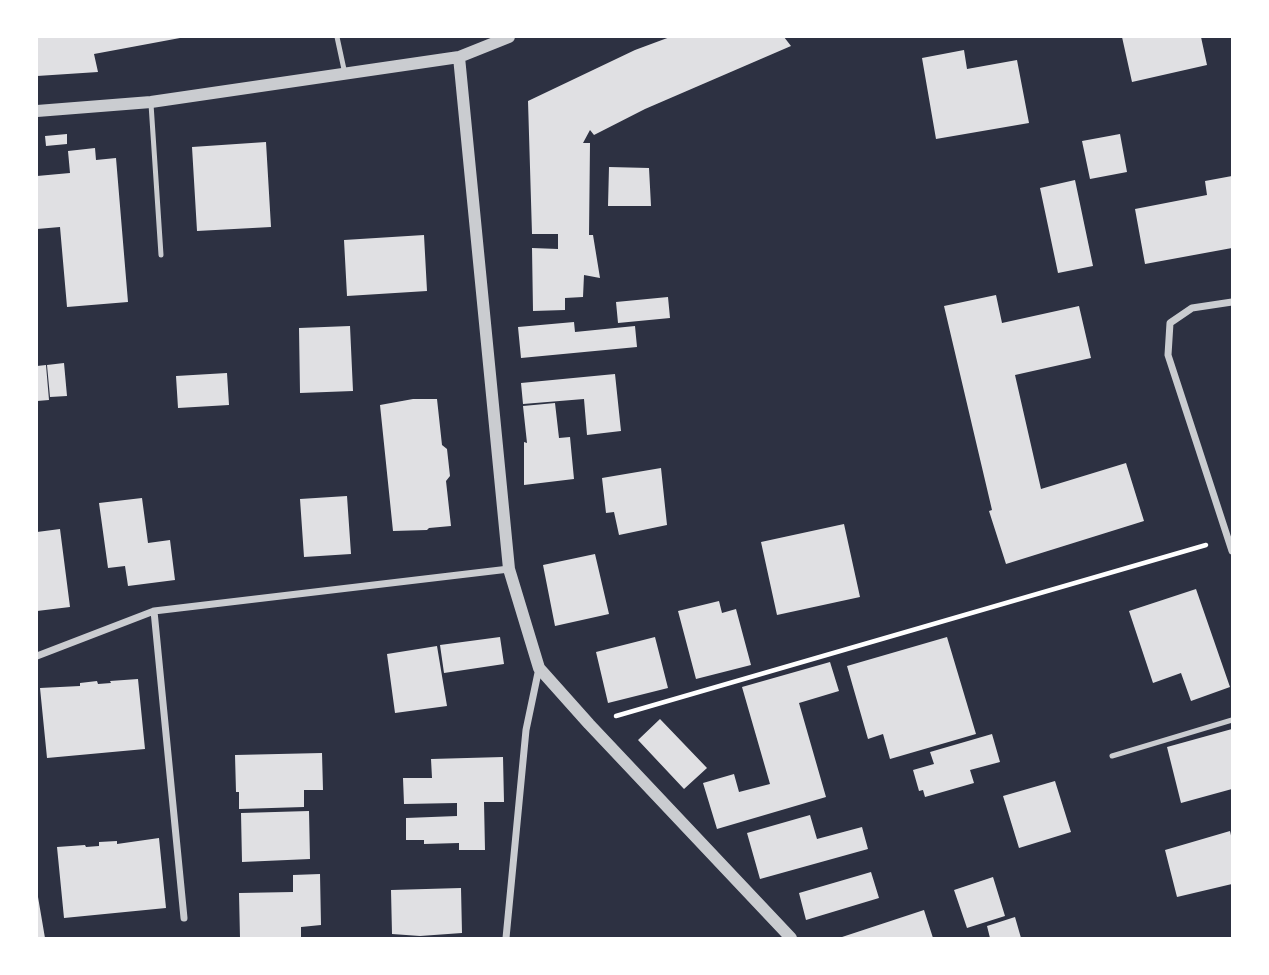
<!DOCTYPE html>
<html>
<head>
<meta charset="utf-8">
<style>
  body { margin:0 }
  #map { position:relative; width:1269px; height:975px; overflow:hidden; background:#2d3142; font-family:"Sofia Sans Condensed",sans-serif }
  canvas { display:block }
  .frame { position:absolute; inset:0; border:38px solid #fff; pointer-events:none }
</style>
</head>
<body>
<div id="map">
<canvas width="1269" height="975"></canvas>
<div class="frame"></div>
</div>
<script>
const ctx = document.querySelector('canvas').getContext('2d');
ctx.lineJoin = 'round';
function paint(path, color) { ctx.fillStyle = color; ctx.fill(path, 'evenodd'); }
const toPath = rows => new Path2D(rows.map(r => 'M' + r).join(''));
function trace(path, color, width, dash) { ctx.strokeStyle = color; ctx.lineWidth = width; ctx.lineCap = dash ? 'butt' : 'round'; ctx.setLineDash(dash || []); ctx.stroke(path); }
const building = toPath([
  [37,37,180,37,180,38,94,54,98,72,37,76],
  [670,37,784,37,791,46,645,109,594,135,590,130,583,143,590,143,589,235,593,235,600,278,584,275,583,297,565,298,565,310,533,311,532,248,558,249,558,234,532,234,528,101,635,50],
  [1122,37,1201,37,1207,65,1132,82],
  [964,50,967,69,1017,60,1029,123,936,139,922,58],
  [67,134,67,144,46,146,45,136],
  [1120,134,1127,172,1090,179,1082,141],
  [266,142,271,227,197,231,192,147],
  [95,148,96,160,116,158,128,302,67,307,60,227,37,229,37,176,70,173,68,151],
  [609,167,649,168,651,206,608,206],
  [1232,176,1232,248,1145,264,1135,209,1207,195,1205,181],
  [1075,180,1093,266,1058,273,1040,188],
  [424,235,427,291,347,296,344,240],
  [996,295,1002,323,1079,306,1091,358,1015,375,1041,489,1126,463,1144,521,1006,564,989,511,992,510,944,306],
  [668,297,670,318,618,323,616,302],
  [574,322,575,332,635,326,637,347,521,358,518,327],
  [350,326,353,391,300,393,299,328],
  [64,363,67,396,50,397,47,365],
  [46,365,49,400,37,401,37,366],
  [227,373,229,405,178,408,176,376],
  [615,374,621,431,587,435,584,399,523,404,521,383],
  [413,399,437,399,442,445,447,449,450,476,446,481,451,526,429,528,427,530,393,531,380,405],
  [555,403,559,438,570,437,574,479,524,485,524,442,527,443,523,406],
  [661,468,667,525,619,535,614,512,606,513,602,478],
  [347,496,351,554,304,557,300,499],
  [142,498,148,543,170,540,175,580,128,586,125,566,108,568,99,503],
  [844,524,860,597,777,615,761,542],
  [60,529,70,607,37,611,37,532],
  [595,554,609,614,555,626,543,565],
  [1196,589,1230,687,1191,701,1181,673,1153,683,1129,611],
  [719,601,722,613,736,609,751,665,696,679,678,611],
  [500,637,504,664,444,673,440,645],
  [655,637,668,688,608,703,596,652],
  [947,637,976,734,890,759,883,734,868,739,847,666],
  [437,646,447,706,395,713,387,654],
  [830,662,839,691,799,703,826,797,717,829,703,783,734,774,739,792,770,784,742,687],
  [138,679,145,749,47,758,40,688,80,686,80,683,97,681,98,684,111,683,110,681],
  [660,719,707,768,684,789,638,740],
  [1232,729,1232,789,1181,803,1167,747],
  [992,734,1000,762,970,770,974,783,925,797,923,790,919,791,913,770,934,764,930,752],
  [322,753,323,790,304,790,304,807,239,809,239,792,236,792,235,755],
  [503,757,504,802,484,802,485,850,459,850,459,843,424,844,424,840,406,840,406,818,457,816,457,803,404,804,403,778,432,778,431,759],
  [1055,781,1071,832,1019,848,1003,796],
  [309,811,310,859,242,862,241,813],
  [810,815,817,839,862,827,868,849,760,879,747,833],
  [1230,831,1232,840,1232,884,1177,897,1165,850],
  [159,838,166,908,64,918,57,847,85,845,86,847,99,846,99,842,117,841,117,844],
  [871,872,879,898,806,920,799,893],
  [320,874,321,925,301,927,301,938,240,938,239,893,293,892,293,875],
  [993,877,1005,916,967,928,954,890],
  [461,888,462,933,420,936,392,934,391,890],
  [37,897,38,897,45,938,37,938],
  [924,910,933,938,839,938],
  [1015,917,1021,938,990,938,987,926]
]);
const path = toPath([
  [616,716,1206,545]
]);
const service = toPath([
  [337,37,345,74],
  [151,104,161,255],
  [1112,756,1232,720]
]);
const minor = toPath([
  [1232,302,1192,308,1170,323,1168,355,1232,551],
  [154,611,184,918],
  [37,656,154,611,509,569],
  [506,938,526,730,539,668]
]);
const tertiary = toPath([
  [459,57,509,569,539,668,589,724,791,938],
  [37,111,151,102,459,57,509,37]
]);
paint(building, '#e0e0e3');
trace(path, '#fff', 4.5);
trace(service, '#caccd0', 5);
trace(minor, '#caccd0', 7);
trace(tertiary, '#caccd0', 12);
</script>
</body>
</html>
